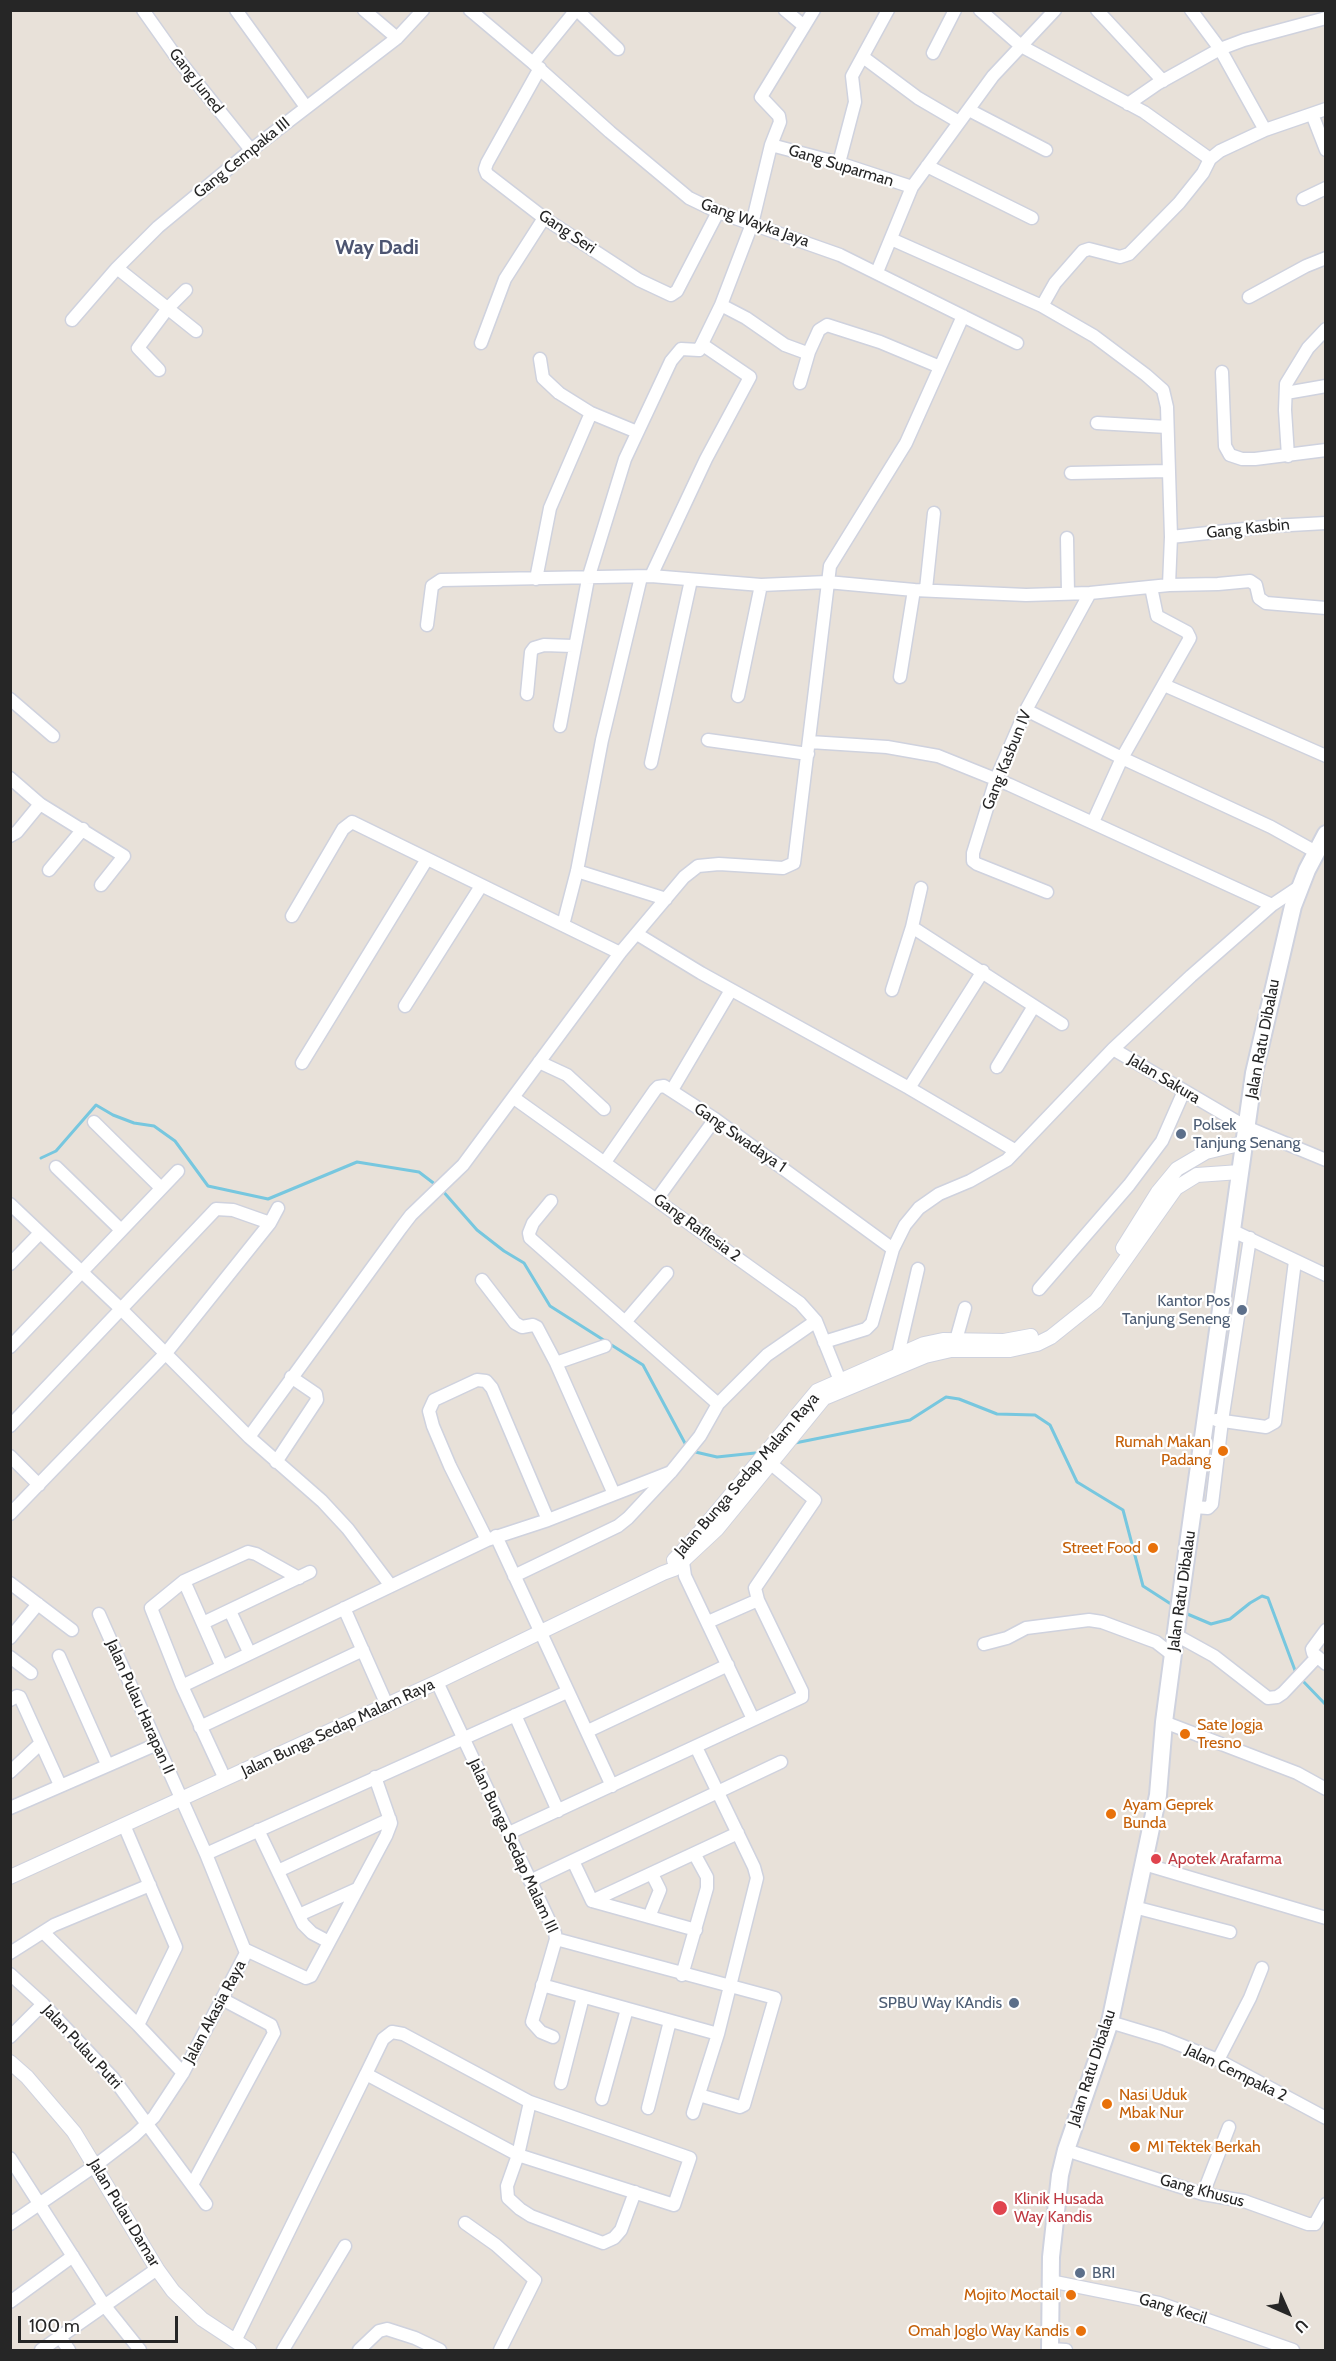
<!DOCTYPE html>
<html>
<head>
<meta charset="utf-8">
<style>
  body { margin:0 }
  #map { position:relative; width:1336px; height:2361px; overflow:hidden; background:#e8e1d9; font-family:Cabin,sans-serif }
  canvas { display:block }
  .frame { position:absolute; inset:0; border:12px solid #262626; pointer-events:none }
  .north { position:absolute; left:1258px; top:2283px; width:60px; height:60px; -webkit-text-stroke:4px #fff; paint-order:stroke; rotate:135deg; font-size:16px; font-weight:700; line-height:24px; text-align:center; color:#262626 }
  .north::after { content:''; display:block; margin:auto; width:21px; height:27px; background:#262626; clip-path:polygon(50% 0,100% 100%,50% 72%,0 100%) }
  .scale { position:absolute; left:18px; top:2316px; width:160px; height:27px; box-sizing:border-box; border:3px solid #262626; border-top:0; padding-left:8px; font-size:18px; line-height:21px; white-space:nowrap; color:#262626; -webkit-text-stroke:4px #fff; paint-order:stroke }
</style>
</head>
<body>
<div id="map">
<canvas width="1336" height="2361"></canvas>
<div class="frame"></div>
<div class="north">U</div>
<div class="scale">100 m</div>
</div>
<script>
const ctx = document.querySelector('canvas').getContext('2d');
ctx.lineJoin = 'round';
const toPath = rows => new Path2D(rows.map(r => 'M' + r).join(''));
function trace(path, color, width, dash) { ctx.strokeStyle = color; ctx.lineWidth = width; ctx.lineCap = dash ? 'butt' : 'round'; ctx.setLineDash(dash || []); ctx.stroke(path); }
function write(font, color, halo, rows, align = 'center') {
  ctx.font = font + ' Cabin,sans-serif'; ctx.lineWidth = 4.5; ctx.setLineDash([]); ctx.textBaseline = 'middle'; ctx.strokeStyle = halo; ctx.fillStyle = color; for (const [text, x, y, turn = 0] of rows) {
    ctx.save(); ctx.translate(x, y); ctx.rotate((+turn || 0) * Math.PI / 180); ctx.textAlign = isNaN(turn) ? turn : align; if (halo) ctx.strokeText(text, 0, 0); ctx.fillText(text, 0, 0); ctx.restore();
  }
}
const stream = toPath([
  [41,1158,56,1151,96,1105,113,1115,134,1123,154,1126,175,1141,208,1186,268,1199,357,1162,419,1172,436,1185],
  [441,1189,477,1230,504,1251,524,1263,550,1306,643,1365,687,1447],
  [795,1443,910,1420,946,1397,959,1399,997,1414,1035,1415,1050,1425,1077,1482,1123,1510,1143,1586,1174,1606],
  [691,1451,717,1457,755,1453],
  [1185,1613,1211,1624,1230,1619,1250,1603,1262,1596,1268,1598,1296,1673],
  [1300,1678,1326,1705]
]);
const minor = toPath([
  [143,10,177,58,251,150],
  [236,10,306,107],
  [364,10,397,38],
  [470,10,533,63,610,132,689,198,718,212,840,255,1017,343],
  [577,10,618,49],
  [785,10,804,26],
  [980,10,1021,46,1144,112,1210,159],
  [1097,10,1163,81],
  [1191,10,1220,49,1265,130],
  [933,53,955,10],
  [863,57,918,98,959,122],
  [533,63,576,10],
  [540,68,487,163,485,169,487,174,544,218,639,280,671,295,677,291,718,212],
  [1128,104,1157,84,1220,49,1244,40,1326,18],
  [969,110,1046,150],
  [1312,114,1326,150],
  [771,145,839,163,912,187],
  [839,163,855,102,852,76,888,10],
  [927,166,1032,218],
  [1303,199,1326,188],
  [117,268,196,331],
  [877,272,912,187,993,76,1055,10],
  [1249,297,1306,266,1326,258],
  [721,305,746,318,785,345,804,352,809,352,819,330,827,325,880,342,940,367],
  [1042,306,1055,283,1083,251,1089,249,1120,257,1129,254,1179,203,1203,173,1210,159,1220,151,1265,130,1326,109],
  [72,320,117,268,158,227,251,150,397,38,423,10],
  [481,343,505,279,544,218],
  [540,359,543,378,559,393,591,413,637,432],
  [159,370,138,348,168,308,186,290],
  [1222,372,1225,446,1230,455,1242,459,1255,459,1326,450],
  [800,383,809,352],
  [1286,393,1326,386],
  [1097,423,1167,427],
  [1288,456,1285,410,1286,384,1308,348,1326,329],
  [1071,473,1168,471],
  [1171,537,1272,526,1326,523],
  [1067,538,1068,593],
  [651,576,706,459,750,377,703,345],
  [536,579,550,508,591,413],
  [1169,585,1218,584,1250,581,1256,585,1259,598,1266,603,1326,608],
  [926,589,934,513],
  [427,625,432,586,441,580,651,576,761,585,827,582,914,590,1026,595,1090,593,1169,585,1171,537,1167,407,1163,390,1146,375,1094,336,1042,306,891,239],
  [900,677,914,590],
  [1164,685,1326,756],
  [527,694,531,652,534,648,544,645,573,646],
  [738,696,761,585],
  [10,699,53,736],
  [1026,710,1122,758,1271,827,1316,852],
  [560,726,588,579,625,459,671,361,681,349,699,350,721,305,752,224,771,145,780,122,779,116,761,97,814,10],
  [708,740,808,754],
  [810,742,887,747,938,756,1010,785,1272,905],
  [651,763,691,580],
  [10,778,40,804,124,856,101,885],
  [1093,822,1122,758,1190,638,1187,632,1157,616,1151,587],
  [10,836,17,832,40,804],
  [49,870,83,829],
  [577,871,666,899],
  [1047,892,977,864,973,861,973,853,996,779,1026,710,1090,593],
  [292,916,343,829,352,822,620,953],
  [563,925,577,871,602,740,641,577],
  [912,927,1062,1024],
  [637,934,701,973,909,1088,1016,1151],
  [892,990,912,927,921,888],
  [405,1006,481,886],
  [1113,1049,1246,1127,1326,1160],
  [539,1062,567,1075,604,1109],
  [302,1063,427,859],
  [997,1067,1034,1006],
  [909,1088,983,971],
  [672,1090,731,990],
  [514,1098,800,1303,816,1321,843,1388],
  [94,1122,161,1188],
  [605,1162,655,1090,658,1087,664,1086,715,1119,893,1249],
  [56,1167,121,1230],
  [657,1199,715,1119],
  [551,1201,533,1223,529,1233,530,1238,718,1404],
  [10,1204,121,1309,249,1437,322,1501,348,1529,391,1586],
  [1231,1230,1326,1275],
  [10,1264,40,1233],
  [482,1280,515,1323,522,1327,533,1325,537,1327,556,1363,614,1494],
  [1039,1289,1129,1185,1162,1141,1184,1091],
  [625,1322,667,1273],
  [956,1340,965,1308],
  [824,1342,866,1329,872,1323,893,1249,905,1225,919,1208,939,1194,970,1181,1007,1160,1113,1049,1191,976,1272,905,1299,887],
  [10,1347,178,1171],
  [898,1355,918,1269],
  [556,1363,605,1346],
  [1216,1420,1266,1427,1275,1422,1295,1261],
  [10,1426,216,1209,233,1210,270,1223],
  [249,1437,401,1228,411,1215,463,1165,620,953,684,877,698,866,719,864,783,868,794,863,830,566,906,443,963,316],
  [10,1456,39,1485],
  [276,1462,317,1400,316,1394,291,1377],
  [1194,1507,1208,1508,1212,1504,1222,1421,1250,1238],
  [10,1514,166,1353,270,1223,278,1208],
  [496,1536,612,1786],
  [487,1540,450,1466,433,1426,429,1411,434,1400,477,1380,486,1381,492,1388,548,1520],
  [679,1555,683,1562,685,1576,753,1719],
  [514,1576,618,1526,628,1518,671,1472,700,1436,718,1404,767,1355,816,1321],
  [184,1581,222,1667],
  [10,1583,72,1630],
  [344,1608,387,1705],
  [230,1611,249,1652],
  [708,1622,758,1600],
  [203,1623,310,1572],
  [1326,1630,1312,1649,1313,1653,1326,1664],
  [1176,1635,1214,1656,1268,1698,1277,1697,1283,1693,1317,1657],
  [10,1638,38,1604],
  [984,1644,1007,1638,1026,1628,1089,1620,1102,1622,1156,1642,1174,1656],
  [59,1656,107,1764],
  [10,1657,31,1673],
  [437,1682,555,1933,556,1939,532,2022,541,2032,553,2037],
  [182,1686,487,1540,548,1520,671,1472],
  [10,1700,17,1696,20,1697,60,1785],
  [515,1715,558,1811],
  [1164,1722,1297,1773,1326,1789],
  [200,1727,363,1650],
  [588,1731,728,1665],
  [10,1772,41,1743],
  [225,1779,182,1686,151,1608,184,1581,248,1552,256,1554,299,1578],
  [10,1808,157,1744],
  [124,1825,176,1947,138,2025],
  [258,1830,303,1924,312,1933,329,1942],
  [509,1833,802,1697,802,1691,758,1600,755,1588,815,1500,770,1463],
  [206,1854,567,1692],
  [573,1861,592,1901,696,1930],
  [1144,1864,1326,1918],
  [278,1871,390,1819],
  [530,1881,781,1762],
  [592,1901,738,1833],
  [1134,1907,1230,1932],
  [299,1915,357,1889],
  [649,1917,660,1890,652,1874],
  [43,1932,138,2025,183,2073],
  [556,1939,775,1998,744,2105,740,2107,699,2095],
  [246,1950,306,1978,311,1976,386,1836,391,1823,375,1777],
  [10,1953,54,1925,150,1885],
  [10,1974,43,2004,113,2078,206,2204],
  [682,1975,707,1888,707,1877,695,1855],
  [542,1985,718,2034],
  [1110,2022,1163,2038,1218,2060,1326,2118],
  [392,2032,403,2034,530,2102,690,2158,674,2205,518,2155,366,2074,383,2039,392,2032],
  [10,2037,43,2004],
  [1218,2060,1250,1998,1262,1968],
  [561,2083,583,1997],
  [602,2099,627,2009],
  [530,2102,518,2155,507,2186,508,2198,520,2209,531,2216,603,2243,614,2238,621,2230,635,2192],
  [648,2108,670,2021],
  [693,2113,718,2034,757,1878,754,1867,696,1747],
  [1066,2150,1203,2194,1244,2201,1308,2224,1315,2224,1326,2204],
  [10,2158,104,2305,140,2350],
  [193,2183,274,2033,271,2025,222,1999],
  [1203,2194,1229,2127],
  [465,2223,496,2245,535,2280,500,2350],
  [10,2224,96,2165,134,2136,154,2117,183,2073,246,1953,206,1854,99,1614],
  [1050,2281,1159,2303,1293,2350],
  [10,2302,73,2256],
  [60,2337,69,2350],
  [235,2341,366,2074],
  [1050,2349,1066,2350],
  [41,2350,157,2269],
  [283,2350,345,2246],
  [359,2350,379,2331,387,2329,415,2338,440,2350]
]);
const tertiary = toPath([
  [1123,1248,1158,1192,1177,1169,1206,1152,1243,1143],
  [674,1560,695,1538,817,1391,924,1344,943,1340,1004,1341,1031,1336],
  [10,1877,437,1682,663,1573,674,1569,717,1529,824,1398,925,1356,951,1350,1010,1350,1037,1344,1051,1337,1096,1301,1176,1188,1197,1175,1240,1172],
  [10,2062,27,2077,74,2132,157,2269,173,2291,202,2319,249,2350]
]);
const secondary = toPath([
  [1050,2350,1051,2257,1060,2175,1066,2150,1110,2022,1158,1795,1164,1722,1178,1616,1254,1073,1293,906,1307,870,1326,834]
]);
const markers = [
  [1181,1134,6,"#5c6f8a"],
  [1242,1310,6,"#5c6f8a"],
  [1223,1451,6,"#e8710a"],
  [1153,1548,6,"#e8710a"],
  [1185,1734,6,"#e8710a"],
  [1111,1814,6,"#e8710a"],
  [1156,1859,6,"#e0444e"],
  [1014,2003,6,"#5c6f8a"],
  [1107,2104,6,"#e8710a"],
  [1135,2147,6,"#e8710a"],
  [1000,2208,8,"#e0444e"],
  [1080,2273,6,"#5c6f8a"],
  [1071,2295,6,"#e8710a"],
  [1081,2331,6,"#e8710a"]
];
const streetNames = [
  ["Gang Juned",196,81,52],
  ["Gang Cempaka III",242,158,-39],
  ["Gang Suparman",841,166,17],
  ["Gang Wayka Jaya",755,223,20],
  ["Gang Seri",567,232,34],
  ["Gang Kasbin",1248,529,-6],
  ["Gang Kasbun IV",1007,760,-68],
  ["Jalan Ratu Dibalau",1263,1039,-79],
  ["Jalan Sakura",1164,1079,31],
  ["Gang Swadaya 1",740,1138,35],
  ["Gang Raflesia 2",697,1228,36],
  ["Jalan Bunga Sedap Malam Raya",747,1475,-49],
  ["Jalan Ratu Dibalau",1182,1591,-82],
  ["Jalan Pulau Harapan II",140,1707,66],
  ["Jalan Bunga Sedap Malam Raya",338,1728,-25],
  ["Jalan Bunga Sedap Malam III",513,1846,65],
  ["Jalan Akasia Raya",215,2012,-62],
  ["Jalan Pulau Putri",82,2047,47],
  ["Jalan Ratu Dibalau",1092,2068,-72],
  ["Jalan Cempaka 2",1236,2073,26],
  ["Gang Khusus",1202,2191,15],
  ["Jalan Pulau Damar",124,2213,59],
  ["Gang Kecil",1173,2309,17]
];
const serviceNames = [
  ["Polsek",1193,1125],
  ["Tanjung Senang",1193,1143],
  ["Kantor Pos",1230,1301,"right"],
  ["Tanjung Seneng",1230,1319,"right"],
  ["SPBU Way KAndis",1002,2003,"right"],
  ["BRI",1092,2273]
];
const foodNames = [
  ["Rumah Makan",1211,1442],
  ["Padang",1211,1460],
  ["Street Food",1141,1548],
  ["Sate Jogja",1197,1725,"left"],
  ["Tresno",1197,1743,"left"],
  ["Ayam Geprek",1123,1805,"left"],
  ["Bunda",1123,1823,"left"],
  ["Nasi Uduk",1119,2095,"left"],
  ["Mbak Nur",1119,2113,"left"],
  ["MI Tektek Berkah",1147,2147,"left"],
  ["Mojito Moctail",1059,2295],
  ["Omah Joglo Way Kandis",1069,2331]
];
const healthNames = [
  ["Apotek Arafarma",1168,1859],
  ["Klinik Husada",1014,2199],
  ["Way Kandis",1014,2217]
];
const quarterNames = [
  ["Way Dadi",377,248]
];
trace(stream, '#77c7df', 3);
trace(minor, '#cfd2de', 15);
trace(tertiary, '#cfd2de', 16);
trace(secondary, '#cfd2de', 20);
trace(minor, '#fff', 12);
trace(tertiary, '#fff', 14);
trace(secondary, '#fff', 16);
for (const [x, y, r, color] of markers) { const dot = new Path2D(); dot.arc(x, y, r, 0, 2 * Math.PI); ctx.fillStyle = color; ctx.fill(dot); trace(dot, '#fff', 2); }
write('16px', '#262626', '#fff', streetNames);
write('16px', '#4e5e75', '#fff', serviceNames, 'left');
write('16px', '#c56008', '#fff', foodNames, 'right');
write('16px', '#be3a42', '#fff', healthNames, 'left');
write('bold 20px', '#4d5571', '#fff', quarterNames);
</script>
</body>
</html>
